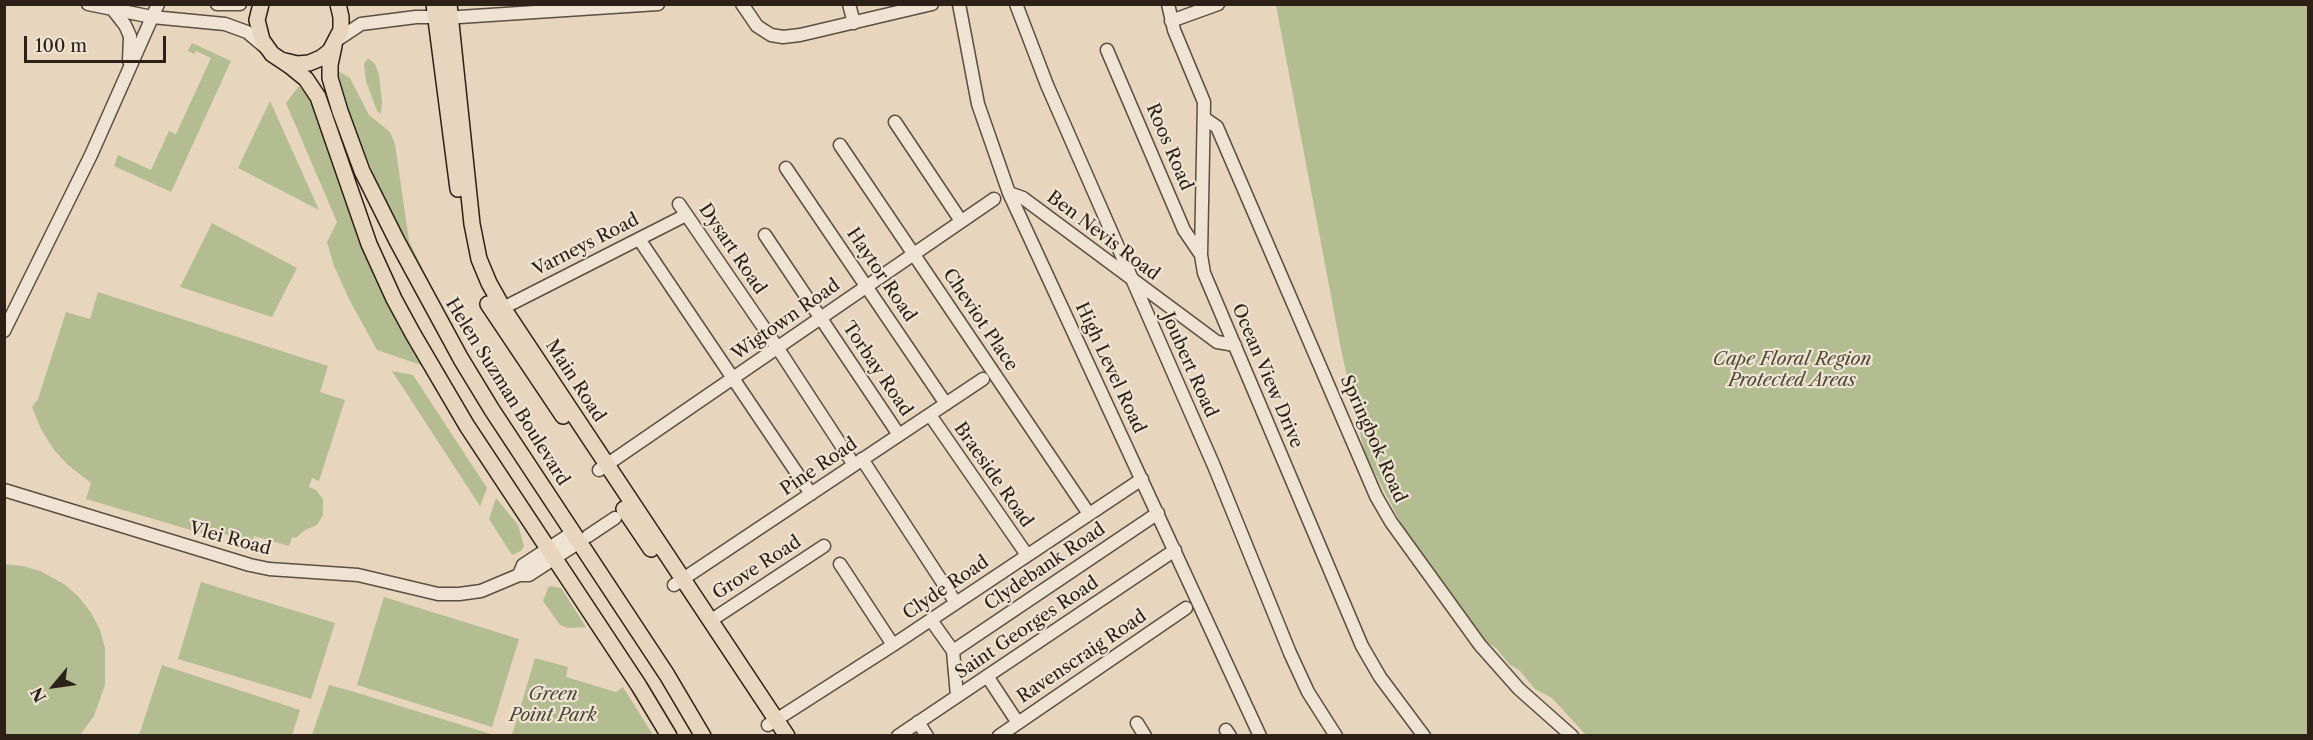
<!DOCTYPE html>
<html>
<head>
<meta charset="utf-8">
<style>
  body { margin:0 }
  #map { position:relative; width:2313px; height:740px; overflow:hidden; background:#e7d5bd; font-family:"Libre Caslon Text",serif }
  canvas { display:block }
  .frame { position:absolute; inset:0; border:6px solid #2d2117; pointer-events:none }
  .north { position:absolute; left:24px; top:656px; width:60px; height:60px; -webkit-text-stroke:4px #efe4d4; paint-order:stroke; rotate:241deg; font-size:16px; font-weight:700; line-height:24px; text-align:center; color:#2d2117 }
  .north::after { content:''; display:block; margin:auto; width:21px; height:27px; background:#2d2117; clip-path:polygon(50% 0,100% 100%,50% 72%,0 100%) }
  .scale { position:absolute; left:24px; top:36px; width:142px; height:27px; box-sizing:border-box; border:3px solid #2d2117; border-top:0; padding-left:8px; font-size:18px; line-height:21px; white-space:nowrap; color:#2d2117; -webkit-text-stroke:4px #efe4d4; paint-order:stroke }
</style>
</head>
<body>
<div id="map">
<canvas width="2313" height="740"></canvas>
<div class="frame"></div>
<div class="north">N</div>
<div class="scale">100 m</div>
</div>
<script>
const ctx = document.querySelector('canvas').getContext('2d');
ctx.lineJoin = 'round';
function paint(path, color) { ctx.fillStyle = color; ctx.fill(path, 'evenodd'); }
const toPath = rows => new Path2D(rows.map(r => 'M' + r).join(''));
function trace(path, color, width, dash) { ctx.strokeStyle = color; ctx.lineWidth = width; ctx.lineCap = dash ? 'butt' : 'round'; ctx.setLineDash(dash || []); ctx.stroke(path); }
function write(font, color, halo, rows, align = 'center') {
  ctx.font = font + ' "Libre Caslon Text",serif'; ctx.lineWidth = 4.5; ctx.setLineDash([]); ctx.textBaseline = 'middle'; ctx.strokeStyle = halo; ctx.fillStyle = color; for (const [text, x, y, turn = 0] of rows) {
    ctx.save(); ctx.translate(x, y); ctx.rotate((+turn || 0) * Math.PI / 180); ctx.textAlign = isNaN(turn) ? turn : align; if (halo) ctx.strokeText(text, 0, 0); ctx.fillText(text, 0, 0); ctx.restore();
  }
}
const green = toPath([
  [1276,5,2308,5,2308,735,1586,735,1552,698,1535,689,1520,671,1509,664,1497,649,1487,642,1403,527,1365,454,1356,416,1361,413,1349,385,1341,349],
  [192,43,231,61,171,192,114,166,118,155,151,170,169,131,176,134,211,58,196,51,194,54,188,51],
  [368,58,375,64,379,75,382,101,381,114,377,111,366,81,364,64],
  [338,71,350,78,369,115,390,132,395,144,409,241,431,286,423,279,404,244,381,192,349,115,343,95],
  [299,86,309,98,319,120,352,219,376,281,407,341,424,366,377,350,350,301,334,266,327,242,337,222,286,103],
  [270,101,319,210,238,168],
  [212,223,297,268,272,317,180,287],
  [98,292,328,366,320,392,345,400,319,481,312,478,309,487,316,490,323,499,323,515,317,525,305,530,296,538,292,537,289,546,254,536,252,543,218,532,216,536,212,534,211,536,86,499,91,483,68,465,54,450,41,429,32,407,38,399,66,312,90,319],
  [392,371,413,375,487,488,480,506],
  [496,498,518,525,524,546,521,551,512,555,489,519],
  [4,564,23,566,40,571,64,584,78,596,90,611,100,630,105,648,105,685,94,716,80,735,5,735],
  [201,582,335,623,311,699,178,659],
  [549,586,561,588,586,627,568,628,560,625,543,601],
  [384,597,519,639,492,727,357,685],
  [535,658,568,667,566,677,616,692,623,687,653,735,512,735],
  [162,665,300,710,292,735,139,735],
  [329,685,348,690,494,735,312,735]
]);
const minor = toPath([
  [88,4,152,17,225,24,247,32,266,48],
  [217,4,240,4],
  [742,4,757,26,771,35,783,37,800,35,932,4],
  [849,4,854,23],
  [959,4,978,104,1009,193,1260,736],
  [1016,4,1047,85,1214,466,1290,653,1308,692,1336,736],
  [1168,4,1174,30,1204,102,1201,255,1204,273,1362,646,1380,677,1424,736],
  [114,11,125,25,130,36,129,61],
  [1171,21,1218,4],
  [337,40,361,24,416,17,459,17,658,4],
  [1107,50,1184,230,1201,255],
  [1204,118,1217,127,1376,496,1391,522,1480,645,1519,689,1572,736],
  [895,122,961,221],
  [840,145,1089,514],
  [786,168,946,404],
  [1009,193,1023,198,1217,342,1235,345],
  [679,204,777,347,854,465],
  [765,235,899,435],
  [639,239,811,494],
  [503,308,686,215],
  [4,331,91,155,158,4],
  [930,415,1027,555],
  [862,459,956,603],
  [599,470,994,199],
  [4,490,250,565,269,569,358,575,438,594,459,594,481,591,519,575,529,575,578,543],
  [588,536,615,518],
  [840,564,893,645],
  [519,575,523,565,572,533],
  [674,585,983,379],
  [931,620,953,651,957,696],
  [710,621,824,546],
  [953,651,1158,513],
  [987,676,1018,723],
  [918,722,927,736],
  [1137,723,1145,736],
  [768,725,893,645,1142,479],
  [1226,730,1230,736],
  [898,736,1175,550],
  [999,736,1186,608]
]);
const major = toPath([
  [261,4,257,20,262,40,272,54,290,66,306,79,318,97,369,244,394,299,413,334,467,426,639,686,669,736],
  [434,4,458,189],
  [449,4,472,224,479,259,489,283,503,308,787,736],
  [334,46,330,65,330,78,340,111,362,171,397,241,461,359,492,410,667,675,703,736],
  [285,61,297,64,309,63,321,58,330,51,341,30,341,17,338,4],
  [488,304,563,416],
  [624,509,651,549]
]);
const streetNames = [
  ["Roos Road",1169,147,67],
  ["Ben Nevis Road",1103,236,37],
  ["Varneys Road",586,245,-27],
  ["Dysart Road",732,249,56],
  ["Haytor Road",881,275,56],
  ["Wigtown Road",786,320,-35],
  ["Cheviot Place",980,320,56],
  ["Joubert Road",1189,365,66],
  ["High Level Road",1110,368,65],
  ["Torbay Road",877,369,56],
  ["Ocean View Drive",1267,376,67],
  ["Main Road",575,381,57],
  ["Helen Suzman Boulevard",507,392,58],
  ["Springbok Road",1373,439,66],
  ["Pine Road",819,467,-34],
  ["Braeside Road",993,475,55],
  ["Vlei Road",230,539,15],
  ["Clydebank Road",1045,567,-34],
  ["Grove Road",757,568,-33],
  ["Clyde Road",946,588,-34],
  ["Saint Georges Road",1027,628,-34],
  ["Ravenscraig Road",1082,657,-34]
];
const parkNames = [
  ["Cape Floral Region",1792,360],
  ["Protected Areas",1792,381],
  ["Green",553,695],
  ["Point Park",553,716]
];
paint(green, '#b4bd92');
trace(minor, '#5c4e40', 15);
trace(major, '#2d2117', 18);
trace(minor, '#efe4d4', 12);
trace(major, '#e7d5bd', 15);
write('18px', '#2d2117', '#efe4d4', streetNames);
write('italic 18px', '#4f4836', '#efe4d4', parkNames);
</script>
</body>
</html>
